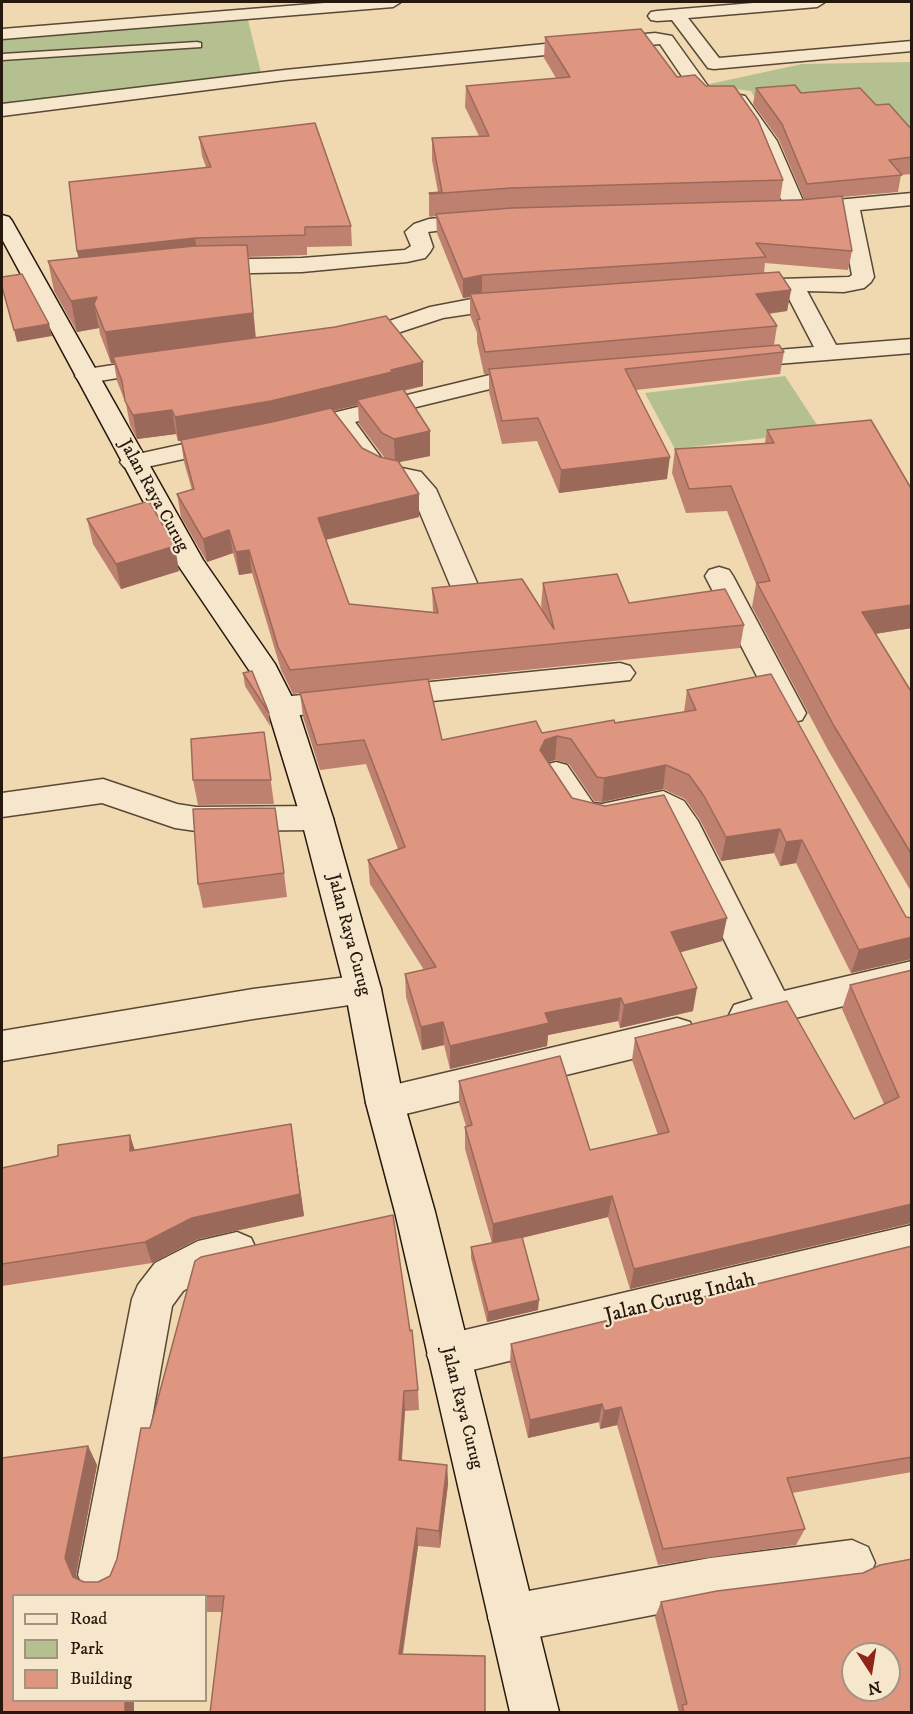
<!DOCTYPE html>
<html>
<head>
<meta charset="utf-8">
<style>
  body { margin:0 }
  #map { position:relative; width:913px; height:1714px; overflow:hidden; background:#f0d8b0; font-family:"IM FELL DW Pica",serif }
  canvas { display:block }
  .frame { position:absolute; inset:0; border:3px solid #27180d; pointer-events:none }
  .legend { position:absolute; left:12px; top:1594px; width:195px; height:108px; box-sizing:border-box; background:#f5e6cc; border:2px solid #a39480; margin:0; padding:8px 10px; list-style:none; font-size:18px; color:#27180d }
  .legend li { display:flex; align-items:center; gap:12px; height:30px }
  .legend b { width:30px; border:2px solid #a39480 }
  .north { position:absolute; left:841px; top:1642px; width:60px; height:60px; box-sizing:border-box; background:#f5e6cc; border:2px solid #a39480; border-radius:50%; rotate:168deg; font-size:16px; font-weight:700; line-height:24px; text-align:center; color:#27180d }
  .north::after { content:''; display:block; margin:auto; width:21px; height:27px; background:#8f2418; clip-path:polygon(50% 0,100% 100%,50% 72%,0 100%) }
</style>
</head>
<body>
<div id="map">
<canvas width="913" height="1714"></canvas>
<div class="frame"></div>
<ul class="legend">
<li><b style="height:8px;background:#f5e6cc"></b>Road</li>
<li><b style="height:16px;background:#b4c090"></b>Park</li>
<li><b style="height:16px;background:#de9681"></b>Building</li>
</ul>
<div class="north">N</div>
</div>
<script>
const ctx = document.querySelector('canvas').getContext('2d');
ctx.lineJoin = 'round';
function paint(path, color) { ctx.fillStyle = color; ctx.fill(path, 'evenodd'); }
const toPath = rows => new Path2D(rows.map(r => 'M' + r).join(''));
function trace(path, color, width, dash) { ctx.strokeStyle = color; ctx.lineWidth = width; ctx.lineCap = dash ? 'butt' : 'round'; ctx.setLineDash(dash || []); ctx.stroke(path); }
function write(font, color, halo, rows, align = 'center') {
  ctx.font = font + ' "IM FELL DW Pica",serif'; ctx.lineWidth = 4.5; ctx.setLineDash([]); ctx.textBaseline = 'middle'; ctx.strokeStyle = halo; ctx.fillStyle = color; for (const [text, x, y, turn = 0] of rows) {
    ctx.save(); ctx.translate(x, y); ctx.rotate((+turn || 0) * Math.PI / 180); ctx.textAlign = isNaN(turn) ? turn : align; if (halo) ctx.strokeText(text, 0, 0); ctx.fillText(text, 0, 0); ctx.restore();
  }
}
const green = toPath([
  [245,8,262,77,2,109,2,30],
  [911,62,911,148,762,109,751,91,705,85,802,64],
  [785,376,821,431,675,449,645,393]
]);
const service = toPath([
  [197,42,201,43,201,47,2,60,2,54,197,42]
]);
const minor = toPath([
  [337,2,401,2,393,7,2,39,2,29,337,2],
  [765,2,825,2,817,7,688,18,719,58,912,41,912,51,714,69,708,68,672,20,657,21,651,20,648,16,651,12,657,11,765,2],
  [655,33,672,36,710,89,745,96,777,141,804,203,912,193,912,205,860,210,874,277,871,282,864,288,844,292,807,291,836,345,912,339,912,353,740,367,732,365,728,360,732,355,740,353,814,347,785,291,744,294,736,292,733,287,736,282,744,280,849,277,852,275,840,212,800,216,790,214,778,194,771,170,757,141,732,105,709,102,696,97,660,44,285,80,2,116,2,104,285,70,655,33],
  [481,214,488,216,491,220,488,224,428,232,433,247,430,252,425,258,407,262,302,272,203,274,195,272,192,267,195,262,203,260,302,258,405,250,411,246,405,232,414,224,429,219,481,214],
  [515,294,523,296,526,301,523,306,443,318,370,342,353,345,345,343,341,338,345,333,366,329,430,307,482,297,515,294],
  [159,358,167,360,171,365,167,370,87,383,79,381,75,376,79,371,87,369,159,358],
  [533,371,541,373,545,378,541,383,494,388,355,422,382,459,397,467,421,472,436,489,481,592,477,598,467,601,457,598,453,592,411,491,404,483,381,478,364,469,333,427,296,436,287,434,284,429,287,424,494,374,533,371],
  [225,435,234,438,238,443,234,448,133,470,124,467,120,462,124,457,225,435],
  [719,567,729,570,733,576,806,713,802,720,791,723,780,720,776,713,705,576,709,570,719,567],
  [620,663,630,666,635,673,630,680,282,717,271,714,267,707,271,700,282,697,620,663],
  [556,762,567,765,593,803,602,804,663,791,684,801,698,821,784,991,912,961,912,989,747,1030,734,1025,729,1015,734,1005,753,999,669,827,659,816,602,828,571,820,540,773,545,765,556,762],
  [103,779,177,804,196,807,317,806,328,810,333,818,328,826,317,830,196,831,175,828,102,803,2,817,2,793,103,779],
  [363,975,376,979,381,989,376,999,363,1003,253,1019,2,1061,2,1031,253,989,363,975],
  [677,1018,690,1022,695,1033,690,1044,677,1048,385,1119,372,1114,366,1103,372,1092,385,1087,677,1018],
  [912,1225,912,1262,448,1376,433,1370,427,1355,433,1340,448,1334,912,1225],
  [237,1232,251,1238,257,1251,251,1264,206,1277,183,1291,172,1306,124,1575,117,1591,108,1596,94,1596,85,1591,78,1575,132,1299,138,1285,155,1263,198,1241,237,1232],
  [852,1540,868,1547,875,1563,868,1579,852,1586,710,1604,512,1642,495,1635,488,1618,495,1601,512,1594,710,1558,852,1540]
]);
const secondary = toPath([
  [2,215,9,217,12,221,203,560,275,664,297,707,333,818,381,989,404,1103,435,1212,559,1712,510,1712,395,1212,366,1103,345,989,301,818,267,707,251,673,176,562,2,239,2,215]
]);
const wall = toPath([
  [545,37,677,77,783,180,780,200,804,199,779,140,753,104,756,88,801,93,876,105,912,130,912,174,901,175,898,192,842,197,852,251,848,270,765,263,764,273,791,290,787,311,769,314,777,326,774,345,784,352,780,374,636,390,667,479,559,493,537,441,502,444,489,392,489,374,484,374,477,342,477,333,470,315,470,297,463,298,437,233,436,216,430,217,429,215,429,193,438,192,432,160,432,138,479,136,465,107,466,86,556,78,544,58],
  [199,137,351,226,352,246,307,247,307,255,248,257,256,338,423,386,404,391,430,456,399,462,419,517,326,540,349,604,433,612,432,588,543,611,541,606,543,583,629,603,744,625,740,648,428,680,442,740,542,733,684,712,687,690,906,917,912,918,912,959,851,973,796,863,780,866,774,853,721,861,700,820,685,799,663,789,602,802,594,801,569,764,555,760,548,762,572,798,722,941,680,952,693,1011,620,1028,618,1021,548,1035,547,1046,450,1069,444,1045,422,1050,406,997,405,974,424,970,370,884,368,860,398,849,366,764,320,770,303,717,300,693,293,694,281,670,252,573,239,575,233,553,207,562,181,517,177,494,192,490,184,462,181,441,178,441,176,434,137,439,130,425,126,404,117,381,114,363,111,363,100,334,99,328,77,332,54,291,48,261,79,258,77,251,206,167,202,156],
  [358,405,359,424,384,457,386,459,380,457,362,448,333,410],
  [767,430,912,490,912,628,875,634,912,693,912,893,828,750,752,607,756,584,727,511,686,513,672,473,675,449,765,443],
  [87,519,179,571,121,589,93,544],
  [243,673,269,713,270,726,245,686],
  [264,732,274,804,198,805,193,780],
  [284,873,287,897,203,908,198,884],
  [912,970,912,1223,630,1289,608,1217,522,1238,538,1310,487,1322,471,1258,471,1247,492,1243,465,1149,465,1127,466,1126,459,1103,459,1081,590,1150,658,1135,632,1060,635,1038,854,1119,884,1104,842,1009,850,985],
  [291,1124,304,1216,198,1239,152,1263,2,1286,2,1168,135,1150],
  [393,1215,410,1331,412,1330,418,1390,419,1410,405,1411,402,1460,447,1465,448,1484,440,1548,418,1546,403,1654,485,1656,485,1713,210,1713,222,1612,206,1612,206,1596,14,1596,14,1701,134,1701,134,1713,2,1713,2,1458,88,1446,97,1465,76,1575,78,1579,84,1582,98,1582,110,1576,117,1559,141,1428,150,1428,195,1261,201,1257],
  [912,1246,912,1472,792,1493,805,1529,796,1545,658,1565,617,1425,600,1429,599,1422,528,1438,510,1363,511,1344],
  [863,1573,912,1713,679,1713,655,1617,661,1602]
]);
const shadedWall = toPath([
  [195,238,198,258,81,271,77,251],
  [247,245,256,344,113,357,114,363,111,363,105,332],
  [482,275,482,295,470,294,470,297,463,298,463,279],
  [791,290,787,311,753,315,756,294],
  [97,297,94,304,99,328,77,332,71,301],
  [49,324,52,336,17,342,14,330],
  [423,362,423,386,357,400,358,405,274,425,178,441,175,417],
  [172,410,176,434,137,439,133,415],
  [430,431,430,456,395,463,394,439],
  [670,457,667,479,559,493,561,470],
  [419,494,419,517,320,541,318,518],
  [229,530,233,553,207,562,203,539],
  [175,546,179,571,121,589,116,564],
  [249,550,252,573,239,575,236,552],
  [912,605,912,628,855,637,862,612],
  [557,736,555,760,543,764,540,750,545,740],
  [666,765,663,789,602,802,604,778],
  [780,829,774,853,721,861,726,837],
  [802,840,796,863,780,866,786,842],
  [727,918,722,941,667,956,671,932],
  [912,937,911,959,851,973,859,950],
  [697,988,693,1011,620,1028,624,1005],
  [621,998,618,1021,548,1035,547,1046,450,1069,450,1046,545,1013],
  [443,1022,444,1045,422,1050,421,1027],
  [291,1124,304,1216,198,1239,152,1263,145,1242],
  [130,1135,137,1157,130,1151],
  [612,1196,608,1217,492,1245,493,1224],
  [912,1204,911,1223,630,1289,634,1269],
  [539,1300,538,1310,487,1322,488,1312],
  [404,1391,405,1411,400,1479,399,1460],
  [602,1404,599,1422,528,1438,530,1420],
  [621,1407,617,1425,600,1429,604,1411],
  [88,1446,97,1465,76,1575,84,1593,73,1577,65,1558],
  [447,1465,448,1484,440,1548,439,1531],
  [417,1528,418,1546,400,1669,399,1654],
  [125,1701,134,1701,134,1713,125,1713]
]);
const building = toPath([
  [641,29,677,77,695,75,706,86,734,86,758,120,783,180,511,188,430,194,429,193,442,192,432,138,489,136,466,86,570,77,545,37,641,29],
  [795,85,801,93,860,88,876,105,889,104,912,130,912,157,889,160,902,175,807,184,782,124,756,88,795,85],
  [315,123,351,226,305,227,305,235,195,238,77,251,69,182,211,167,199,137,315,123],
  [842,196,852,251,756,243,766,257,482,275,463,279,436,214,512,208,800,200,842,196],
  [247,245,253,313,105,332,94,304,97,297,71,301,48,261,194,246,247,245],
  [779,272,791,290,756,294,777,326,485,352,477,320,480,319,470,294,779,272],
  [22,274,49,324,14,330,2,287,2,277,22,274],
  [386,316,423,362,391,370,392,372,271,401,175,417,172,410,133,415,125,401,122,381,113,357,335,327,386,316],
  [779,345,784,352,625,369,670,457,561,470,538,418,502,421,489,369,779,345],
  [403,389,430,431,394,439,382,433,357,400,403,389],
  [331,408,362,448,380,457,398,461,419,494,318,518,349,604,438,613,432,588,522,579,554,629,543,583,617,574,629,603,725,589,744,625,290,670,278,647,249,550,236,552,229,530,203,539,177,494,194,489,181,440,272,422,331,408],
  [871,420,912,490,912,605,862,612,912,693,912,855,834,726,757,583,770,581,731,486,689,489,675,449,774,443,767,430,871,420],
  [149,501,175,546,116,564,87,519,149,501],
  [252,671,269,713,243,673,252,671],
  [771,674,906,917,912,918,912,937,859,950,802,840,786,842,780,829,726,837,704,796,689,775,666,765,604,778,597,777,571,739,557,736,545,740,540,750,572,798,605,806,664,795,727,918,671,932,697,988,624,1005,621,998,545,1013,549,1023,450,1046,443,1022,421,1027,405,974,436,967,368,860,405,847,364,740,317,745,300,693,428,679,442,740,536,721,542,733,614,720,615,723,696,710,687,690,771,674],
  [264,732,271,780,193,780,191,739,264,732],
  [275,808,284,873,198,884,193,809,275,808],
  [912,970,912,1204,634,1269,612,1196,493,1224,465,1127,472,1125,459,1081,560,1056,590,1150,669,1132,635,1038,787,1001,854,1119,899,1097,850,985,912,970],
  [291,1124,300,1194,192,1218,145,1242,2,1264,2,1168,58,1156,58,1145,130,1135,130,1151,291,1124],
  [393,1215,410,1331,412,1330,418,1390,404,1391,399,1460,447,1465,439,1531,417,1528,399,1654,485,1656,485,1713,210,1713,224,1596,14,1596,14,1701,125,1701,125,1713,2,1713,2,1458,88,1446,65,1558,73,1577,84,1582,98,1582,110,1576,117,1559,141,1428,150,1428,195,1261,201,1257,393,1215],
  [522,1237,539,1300,488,1312,471,1247,522,1237],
  [912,1246,912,1457,787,1478,805,1529,663,1549,621,1407,604,1411,602,1404,530,1420,511,1344,912,1246],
  [912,1559,912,1713,684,1713,682,1705,687,1704,661,1602,717,1591,863,1573,880,1565,912,1559],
  [853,1654,889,1654,889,1690,853,1690,853,1654]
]);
const streetNames = [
  ["Jalan Raya Curug",153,496,61],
  ["Jalan Raya Curug",348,935,75],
  ["Jalan Raya Curug",461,1408,76]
];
const nearStreetnames = [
  ["Jalan Curug Indah",680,1299,-14]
];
paint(green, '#b4c090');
trace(service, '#594836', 3);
trace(minor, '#594836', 3);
trace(secondary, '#27180d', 3);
paint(service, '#f5e6cc');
paint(minor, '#f5e6cc');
paint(secondary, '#f5e6cc');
paint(wall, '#bf816f');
paint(shadedWall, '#9b695a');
paint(building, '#de9681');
trace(building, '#9b695a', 1.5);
write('18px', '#27180d', '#f5e6cc', streetNames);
write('21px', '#27180d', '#f5e6cc', nearStreetnames);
</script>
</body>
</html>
